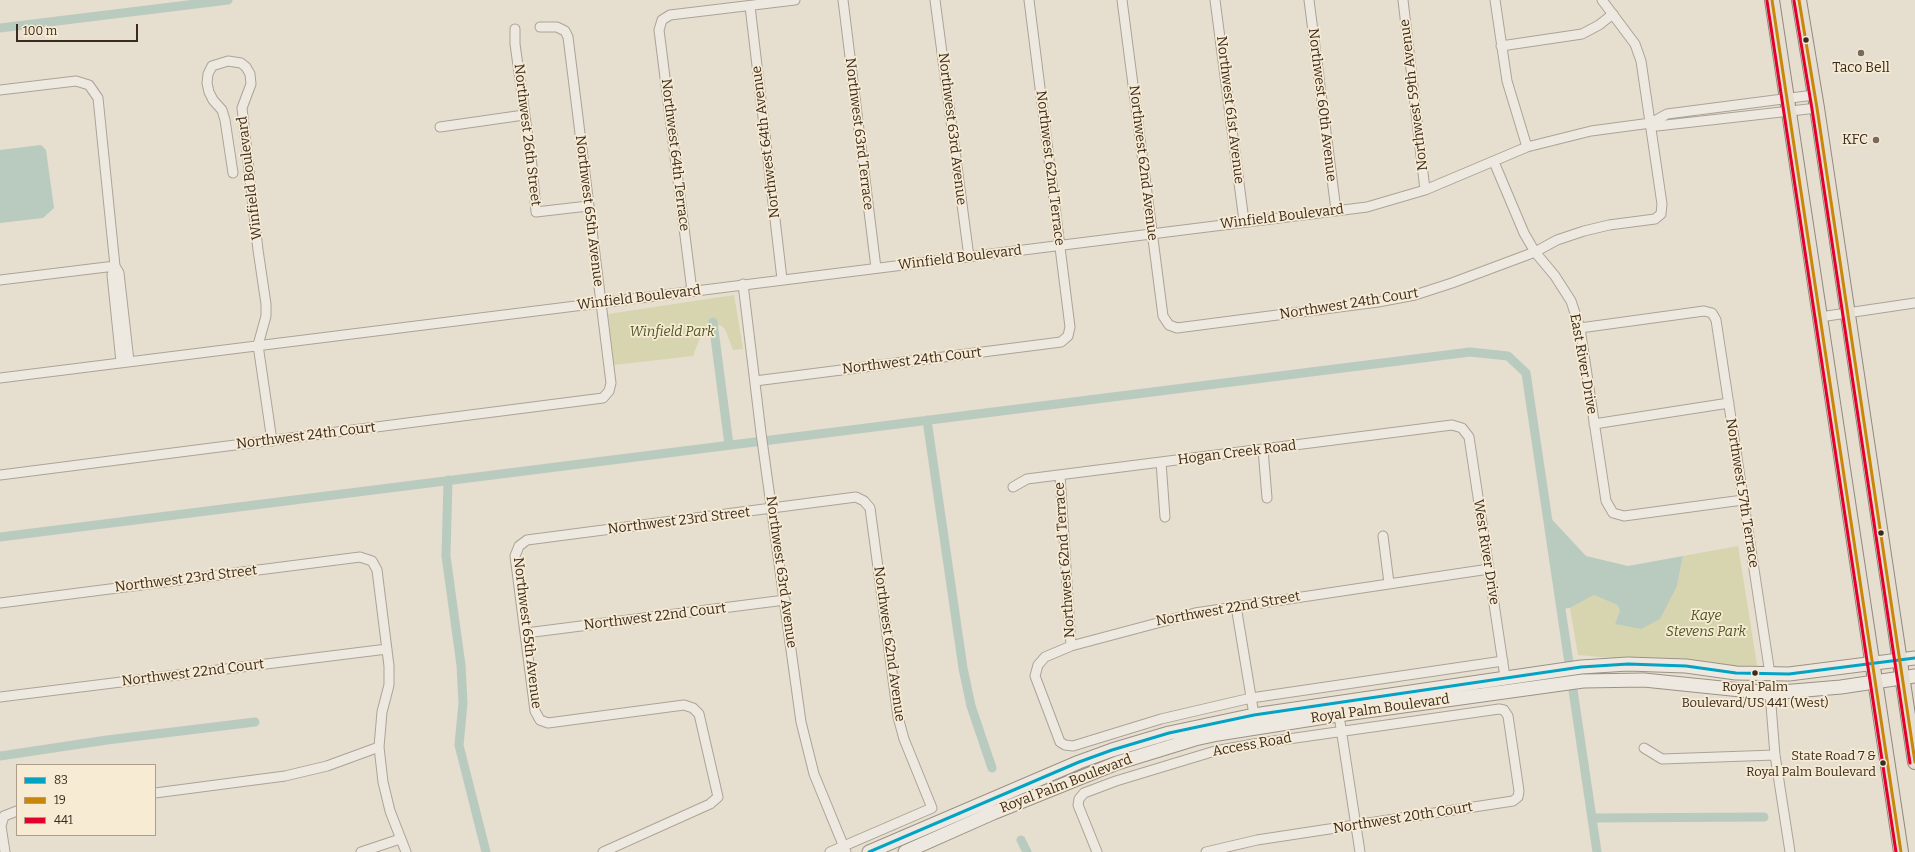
<!DOCTYPE html>
<html>
<head>
<meta charset="utf-8">
<style>
  body { margin:0 }
  #map { position:relative; width:1915px; height:852px; overflow:hidden; background:#e6dece; font-family:Bitter,serif }
  canvas { display:block }
  .legend { position:absolute; left:16px; top:764px; width:140px; height:72px; box-sizing:border-box; background:#f7ebd4; border:1px solid #ac9e8b; margin:0; padding:5px 7px; list-style:none; font-size:12px; color:#3b2b1e }
  .legend li { display:flex; align-items:center; gap:8px; height:20px }
  .legend b { width:20px; border:1px solid #ac9e8b }
  .scale { position:absolute; left:16px; top:24px; width:122px; height:18px; box-sizing:border-box; border:2px solid #3b2b1e; border-top:0; padding-left:5px; font-size:12px; line-height:14px; white-space:nowrap; color:#3b2b1e; -webkit-text-stroke:3px #f7ebd4; paint-order:stroke }
</style>
</head>
<body>
<div id="map">
<canvas width="1915" height="852"></canvas>
<ul class="legend">
<li><b style="height:5px;background:#03a3c5"></b>83</li>
<li><b style="height:5px;background:#c88708"></b>19</li>
<li><b style="height:5px;background:#e4002b"></b>441</li>
</ul>
<div class="scale">100 m</div>
</div>
<script>
const ctx = document.querySelector('canvas').getContext('2d');
ctx.lineJoin = 'round';
function paint(path, color) { ctx.fillStyle = color; ctx.fill(path, 'evenodd'); }
const toPath = rows => new Path2D(rows.map(r => 'M' + r).join(''));
function trace(path, color, width, dash) { ctx.strokeStyle = color; ctx.lineWidth = width; ctx.lineCap = dash ? 'butt' : 'round'; ctx.setLineDash(dash || []); ctx.stroke(path); }
function write(font, color, halo, rows, align = 'center') {
  ctx.font = font + ' Bitter,serif'; ctx.lineWidth = 3.5; ctx.setLineDash([]); ctx.textBaseline = 'middle'; ctx.strokeStyle = halo; ctx.fillStyle = color; for (const [text, x, y, turn = 0] of rows) {
    ctx.save(); ctx.translate(x, y); ctx.rotate((+turn || 0) * Math.PI / 180); ctx.textAlign = isNaN(turn) ? turn : align; if (halo) ctx.strokeText(text, 0, 0); ctx.fillText(text, 0, 0); ctx.restore();
  }
}
const green = toPath([
  [734,295,743,349,733,350,725,329,720,325,706,328,699,340,693,356,614,365,608,314],
  [1738,546,1758,671,1578,655,1570,608,1594,595,1617,605,1620,610,1615,624,1677,586,1683,556]
]);
const water = toPath([
  [41,145,46,150,54,208,43,218,0,223,0,150],
  [1546,513,1586,556,1628,566,1683,556,1677,586,1660,619,1641,629,1615,624,1620,610,1617,605,1594,595,1570,608,1561,609]
]);
const canal = toPath([
  [0,28,228,0],
  [713,322,729,445],
  [927,420,963,668,971,706,992,768],
  [448,480,446,556,461,665,463,703,459,745,486,852],
  [0,537,1470,352,1508,356,1526,373,1597,852],
  [0,756,107,740,255,722],
  [1592,818,1764,817],
  [1021,840,1027,852]
]);
const minor = toPath([
  [843,0,876,268],
  [935,0,969,257],
  [1122,0,1163,316,1169,325,1177,328,1378,302,1415,295,1452,283,1535,252,1557,240,1584,231,1609,225,1655,219,1661,214,1662,204,1641,61,1635,44,1602,0],
  [1215,0,1244,221],
  [1309,0,1336,210],
  [1403,0,1425,190],
  [1495,0,1507,81,1527,147],
  [750,6,782,279],
  [515,29,515,44,532,166,536,212,588,206],
  [1501,46,1582,34,1599,25,1613,14],
  [0,90,76,81,89,85,98,98,115,266,112,275,121,362],
  [1651,123,1657,126,1817,108],
  [440,127,524,115],
  [1494,162,1524,233,1535,252,1555,276,1571,301,1580,328,1606,501,1613,513,1624,516,1743,500],
  [233,173,225,120,222,110,213,100,209,92,207,83,208,74,212,66,228,61,241,63,246,67,250,74,251,84,242,108,258,250,266,304,266,316,258,345,272,441],
  [115,266,119,273,129,361],
  [0,280,115,266],
  [743,284,761,433,801,722,814,774,846,852],
  [692,291,659,30,662,20,670,15,795,0],
  [1820,317,1915,303],
  [1580,328,1704,311,1712,313,1716,320,1770,674],
  [0,378,1367,207,1425,190,1527,147,1591,131,1651,123,1667,114,1814,95],
  [755,381,1061,342,1068,336,1070,327,1029,0],
  [1594,424,1729,403],
  [1263,449,1267,498],
  [1161,462,1165,517],
  [0,475,603,398,609,391,611,383,568,37,565,31,557,27,540,27],
  [1060,475,1071,646],
  [1013,487,1027,479,1452,425,1462,428,1469,437,1505,677],
  [1383,536,1389,583],
  [1489,569,1195,613,1071,646,1045,657,1038,665,1035,676,1060,742,1065,745,1073,746,1161,719,1251,698,1503,661],
  [0,603,360,557,372,561,377,570,389,666,389,685,382,712,379,747,383,782,390,811,406,852],
  [1236,606,1256,727],
  [526,633,785,600],
  [1770,693,1775,755,1790,852],
  [0,697,387,649],
  [1338,709,1360,852],
  [1644,748,1662,759,1775,755],
  [155,793,285,776,327,766,379,747],
  [5,852,1,826,4,816,17,811],
  [361,852,400,839],
  [603,852,710,804,718,797,699,714,693,708,684,705,548,723,540,720,535,711,515,556,519,546,527,540,856,497,864,501,870,508,898,717,904,739,932,808,830,852],
  [1097,852,1078,805,1079,799,1084,793,1116,781,1215,751,1253,744,1499,709,1504,710,1508,716,1519,791,1518,797,1513,801,1257,840,1206,852]
]);
const secondary = toPath([
  [869,852,1079,762,1112,750,1169,733,1254,715,1581,667,1628,664,1656,665,1686,666,1736,673,1789,674,1915,658],
  [905,852,993,813,1117,763,1195,739,1218,734,1338,715,1583,681,1644,680,1770,693,1841,687,1915,676]
]);
const primary = toPath([
  [1772,0,1901,852],
  [1799,0,1817,108,1915,762]
]);
const bus1 = toPath([
  [869,852,1079,762,1112,750,1169,733,1254,715,1581,667,1628,664,1686,666,1736,673,1789,674,1915,658]
]);
const bus2 = toPath([
  [1772,0,1901,852],
  [1799,0,1817,108,1915,762]
]);
const bus3 = toPath([
  [1767,1,1896,852],
  [1794,1,1812,109,1910,763]
]);
const markers = [
  [1806,40,3.5,"#3b2b1e"],
  [1861,53,4,"#776a5c"],
  [1876,140,4,"#776a5c"],
  [1881,533,3.5,"#3b2b1e"],
  [1755,673,3.5,"#3b2b1e"],
  [1883,763,3.5,"#3b2b1e"]
];
const busNames = [
  ["Royal Palm",1755,687],
  ["Boulevard/US 441 (West)",1755,703],
  ["State Road 7 &",1876,756,"right"],
  ["Royal Palm Boulevard",1876,772,"right"]
];
const poiNames = [
  ["Taco Bell",1861,68],
  ["KFC",1868,140,"right"]
];
const streetNames = [
  ["Northwest 59th Avenue",1414,95,-97],
  ["Northwest 60th Avenue",1322,105,83],
  ["Northwest 61st Avenue",1230,110,83],
  ["Northwest 63rd Avenue",952,129,83],
  ["Northwest 63rd Terrace",859,134,83],
  ["Northwest 26th Street",527,135,83],
  ["Northwest 64th Avenue",766,142,-97],
  ["Northwest 64th Terrace",675,155,83],
  ["Northwest 62nd Avenue",1143,163,83],
  ["Northwest 62nd Terrace",1050,168,83],
  ["Winfield Boulevard",250,178,-97],
  ["Northwest 65th Avenue",589,211,83],
  ["Winfield Boulevard",1282,217,-7],
  ["Winfield Boulevard",960,258,-7],
  ["Winfield Boulevard",639,298,-7],
  ["Northwest 24th Court",1349,304,-9],
  ["Northwest 24th Court",912,361,-7],
  ["East River Drive",1583,364,80],
  ["Northwest 24th Court",306,436,-7],
  ["Hogan Creek Road",1237,453,-7],
  ["Northwest 57th Terrace",1742,493,81],
  ["Northwest 23rd Street",679,521,-7],
  ["West River Drive",1486,552,81],
  ["Northwest 62nd Terrace",1065,560,-94],
  ["Northwest 63rd Avenue",781,572,82],
  ["Northwest 23rd Street",186,579,-7],
  ["Northwest 22nd Street",1228,609,-10],
  ["Northwest 22nd Court",655,617,-7],
  ["Northwest 65th Avenue",527,633,83],
  ["Northwest 62nd Avenue",889,644,82],
  ["Northwest 22nd Court",193,673,-7],
  ["Royal Palm Boulevard",1380,709,-8],
  ["Access Road",1252,745,-10],
  ["Royal Palm Boulevard",1066,784,-21],
  ["Northwest 20th Court",1403,818,-9]
];
const parkNames = [
  ["Winfield Park",672,332],
  ["Kaye",1706,616],
  ["Stevens Park",1706,632]
];
paint(green, '#d7d5b0');
paint(water, '#b9cbbf');
trace(canal, '#b9cbbf', 9);
trace(minor, '#aba397', 11);
trace(secondary, '#9b9287', 15);
trace(primary, '#91887e', 16);
trace(minor, '#eee9e0', 9);
trace(secondary, '#eee9e0', 13);
trace(primary, '#e6dfd1', 14);
trace(bus1, '#03a3c5', 3);
trace(bus2, '#c88708', 3);
trace(bus3, '#e4002b', 3);
for (const [x, y, r, color] of markers) { const dot = new Path2D(); dot.arc(x, y, r, 0, 2 * Math.PI); ctx.fillStyle = color; ctx.fill(dot); trace(dot, '#f7ebd4', 1.5); }
write('13px', '#3b2b1e', '#f7ebd4', busNames);
write('14px', '#3b2b1e', '#f7ebd4', poiNames);
write('14px', '#3b2b1e', '#f7ebd4', streetNames);
write('italic 14px', '#4d5824', '#f7ebd4', parkNames);
</script>
</body>
</html>
